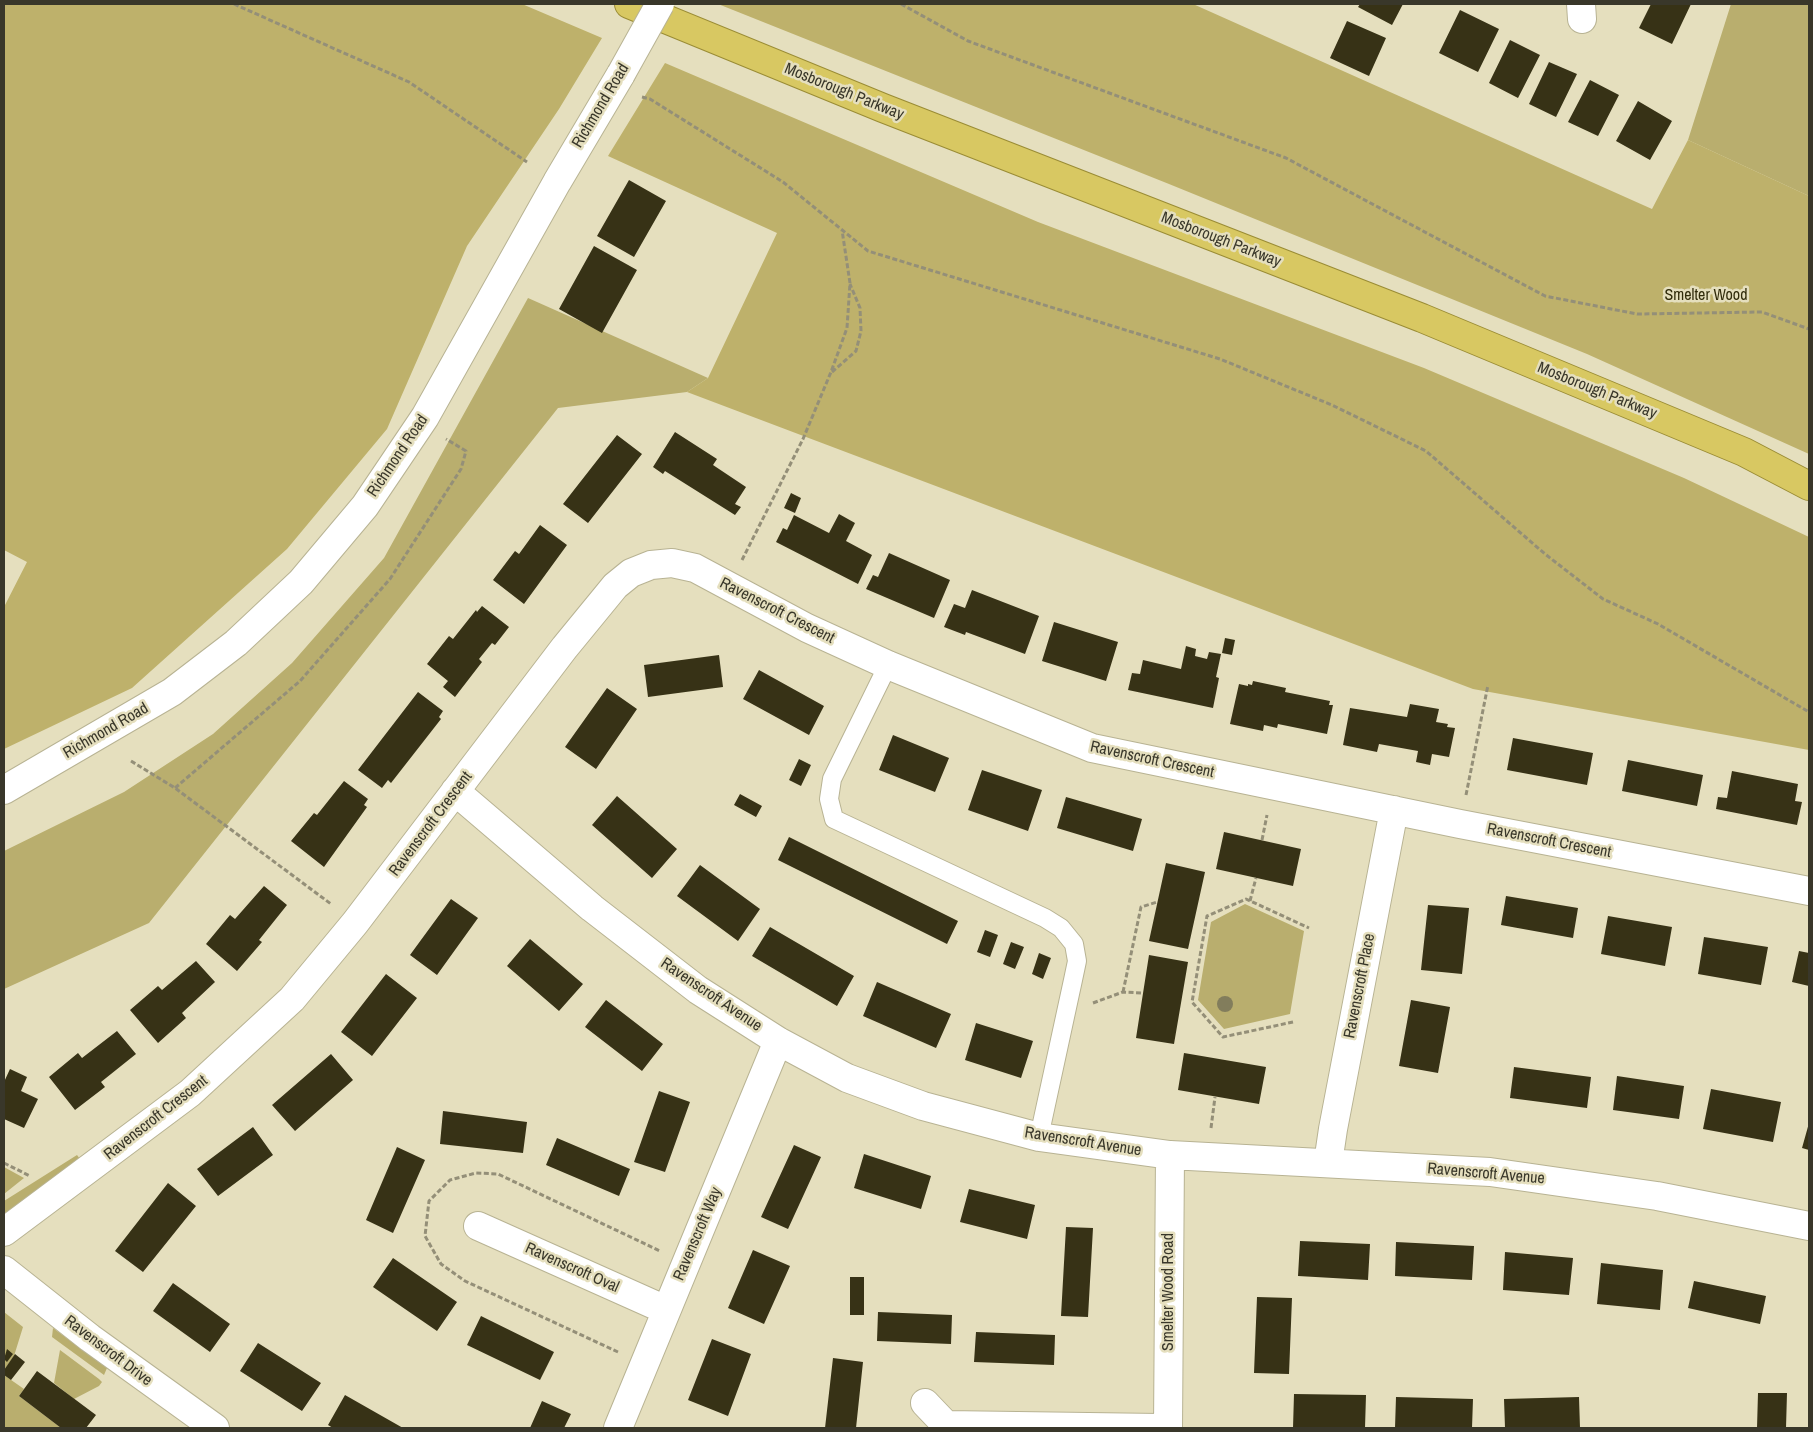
<!DOCTYPE html>
<html>
<head>
<meta charset="utf-8">
<style>
  body { margin:0 }
  #map { position:relative; width:1813px; height:1432px; overflow:hidden; background:#e5dfbe; font-family:"Archivo Narrow",sans-serif }
  canvas { display:block }
  .frame { position:absolute; inset:0; border:5px solid #39372a; pointer-events:none }
</style>
</head>
<body>
<div id="map">
<canvas width="1813" height="1432"></canvas>
<div class="frame"></div>
</div>
<script>
const ctx = document.querySelector('canvas').getContext('2d');
ctx.lineJoin = 'round';
function paint(path, color) { ctx.fillStyle = color; ctx.fill(path, 'evenodd'); }
const toPath = rows => new Path2D(rows.map(r => 'M' + r).join(''));
function trace(path, color, width, dash) { ctx.strokeStyle = color; ctx.lineWidth = width; ctx.lineCap = dash ? 'butt' : 'round'; ctx.setLineDash(dash || []); ctx.stroke(path); }
function write(font, color, halo, rows, align = 'center') {
  ctx.font = font + ' "Archivo Narrow",sans-serif'; ctx.lineWidth = 5; ctx.setLineDash([]); ctx.textBaseline = 'middle'; ctx.strokeStyle = halo; ctx.fillStyle = color; for (const [text, x, y, turn = 0] of rows) {
    ctx.save(); ctx.translate(x, y); ctx.rotate((+turn || 0) * Math.PI / 180); ctx.textAlign = isNaN(turn) ? turn : align; if (halo) ctx.strokeText(text, 0, 0); ctx.fillText(text, 0, 0); ctx.restore();
  }
}
const green = toPath([
  [1731,4,1809,4,1809,196,1688,140],
  [528,298,708,378,687,392,558,408,149,923,4,989,4,851,124,792,213,734,292,663,384,558],
  [1245,904,1304,931,1290,1014,1224,1029,1198,1000,1211,922],
  [77,1155,80,1159,4,1214,4,1201],
  [4,1167,24,1178,4,1194],
  [4,1312,23,1327,14,1356,4,1370],
  [53,1328,107,1368,104,1375,52,1337],
  [60,1350,99,1379,102,1382,99,1386,74,1399,54,1383],
  [4,1375,24,1389,19,1396,61,1428,4,1428]
]);
const forest = toPath([
  [4,4,522,4,602,38,559,109,467,246,387,429,287,549,132,688,4,749,4,607,27,562,4,550],
  [718,4,1193,4,1652,209,1688,140,1809,196,1809,454,1587,354,1169,184],
  [665,63,1038,222,1424,368,1684,478,1809,537,1809,750,1473,689,687,392,708,378,777,233,608,156]
]);
const building = toPath([
  [1360,4,1403,4,1392,25,1358,7],
  [1651,4,1691,4,1672,44,1639,28],
  [1460,10,1499,29,1478,72,1439,53],
  [1347,21,1386,38,1369,76,1330,58],
  [1510,40,1540,55,1518,98,1489,83],
  [1549,62,1577,74,1556,117,1529,104],
  [1590,80,1619,95,1598,136,1568,122],
  [1638,101,1672,121,1650,160,1616,141],
  [629,180,666,201,634,257,597,236],
  [594,246,637,270,602,333,559,309],
  [675,432,717,459,713,465,746,487,735,504,741,507,735,515,665,471,663,474,653,467],
  [617,435,642,454,588,523,563,504],
  [791,493,801,498,795,513,784,508],
  [839,514,855,523,846,541,872,555,858,584,776,542,783,528,787,530,794,515,829,533],
  [540,525,567,545,524,604,493,580,515,551,519,554],
  [889,553,950,580,934,618,866,589,873,575,878,577],
  [972,590,1039,616,1025,654,966,632,965,635,944,627,954,604,965,608],
  [482,606,509,627,495,645,492,643,479,659,482,662,455,697,443,687,448,681,427,664,449,636,453,639,476,610,477,612],
  [1054,622,1118,642,1106,681,1042,661],
  [1225,638,1235,640,1232,655,1222,653],
  [1186,646,1196,649,1195,656,1207,659,1209,652,1221,654,1216,677,1219,678,1213,708,1128,690,1132,673,1140,674,1143,660,1181,669],
  [719,655,723,687,648,697,644,665],
  [759,670,824,706,809,735,743,699],
  [1253,681,1286,688,1285,692,1330,701,1329,705,1333,705,1327,734,1278,724,1277,728,1264,725,1263,731,1230,724,1239,684,1248,686,1248,684,1252,685],
  [607,688,637,709,596,769,565,747],
  [418,692,443,711,439,717,441,719,391,783,388,780,382,788,358,770],
  [1410,704,1439,709,1436,722,1448,724,1447,727,1455,728,1449,757,1432,754,1430,765,1416,762,1418,751,1379,744,1377,752,1343,745,1350,708,1407,717],
  [893,735,949,758,935,792,879,770],
  [1513,738,1593,753,1587,785,1507,770],
  [799,759,811,765,801,786,789,780],
  [1628,760,1703,775,1697,806,1622,791],
  [982,770,1042,790,1028,831,968,810],
  [1732,771,1798,784,1795,801,1802,802,1797,825,1716,809,1718,797,1727,798],
  [344,781,368,799,364,805,367,807,324,867,291,841,314,813,317,815],
  [740,794,762,806,756,817,734,805],
  [617,796,677,849,652,878,592,825],
  [1066,797,1142,819,1133,851,1057,828],
  [1224,832,1301,849,1293,886,1216,869],
  [789,837,958,921,947,944,778,860],
  [1166,863,1205,872,1188,949,1149,941],
  [700,865,760,909,738,941,677,896],
  [264,886,287,905,259,940,262,942,237,971,206,944,230,915,235,919],
  [1506,896,1578,908,1573,938,1501,925],
  [451,899,478,918,437,975,410,955],
  [1428,905,1469,908,1462,974,1421,970],
  [1608,916,1672,927,1665,966,1601,954],
  [770,927,854,976,837,1006,752,956],
  [985,930,998,935,990,957,977,952],
  [1704,937,1768,947,1761,985,1698,974],
  [530,939,583,984,559,1011,507,966],
  [1011,942,1024,947,1015,969,1003,964],
  [1799,951,1809,953,1809,986,1792,982],
  [1039,953,1051,958,1043,979,1032,974],
  [1149,955,1188,962,1174,1044,1136,1038],
  [196,961,215,982,182,1013,186,1018,158,1043,130,1010,158,986,162,990],
  [386,974,417,998,372,1056,341,1032],
  [877,982,951,1014,936,1048,863,1016],
  [606,1000,663,1044,642,1071,585,1027],
  [1411,1000,1450,1007,1438,1073,1399,1066],
  [976,1023,1033,1041,1021,1078,965,1060],
  [117,1031,136,1054,101,1082,105,1087,75,1110,49,1077,78,1053,82,1058],
  [1184,1053,1266,1067,1259,1104,1178,1090],
  [331,1054,353,1080,295,1131,272,1105],
  [1514,1067,1591,1077,1587,1108,1510,1098],
  [10,1069,27,1077,21,1091,38,1099,24,1128,4,1119,4,1082],
  [1617,1076,1684,1086,1679,1119,1613,1110],
  [1711,1089,1781,1102,1773,1142,1703,1129],
  [659,1091,690,1102,665,1172,634,1162],
  [443,1111,527,1122,523,1153,440,1144],
  [1809,1123,1809,1150,1802,1148],
  [253,1127,273,1155,218,1196,197,1169],
  [557,1138,630,1169,619,1196,546,1165],
  [794,1145,821,1157,788,1229,761,1217],
  [397,1147,425,1160,393,1233,366,1220],
  [864,1154,931,1176,921,1209,854,1188],
  [168,1183,196,1206,143,1272,115,1251],
  [969,1189,1035,1205,1027,1239,960,1222],
  [1066,1227,1093,1228,1088,1317,1061,1316],
  [1300,1241,1370,1244,1368,1280,1298,1276],
  [1396,1242,1474,1246,1472,1280,1395,1276],
  [753,1250,790,1266,764,1324,728,1308],
  [1505,1252,1573,1258,1569,1295,1503,1290],
  [393,1258,457,1302,437,1331,373,1287],
  [1601,1263,1663,1270,1660,1310,1597,1304],
  [850,1277,864,1277,864,1315,850,1315],
  [1694,1281,1766,1296,1760,1324,1688,1308],
  [173,1283,230,1324,210,1352,153,1311],
  [1257,1297,1292,1298,1289,1374,1254,1373],
  [878,1312,952,1315,951,1344,877,1341],
  [481,1316,554,1352,540,1380,467,1345],
  [976,1332,1055,1335,1054,1365,974,1362],
  [712,1339,751,1354,728,1416,688,1400],
  [258,1343,321,1383,302,1411,240,1371],
  [7,1349,13,1354,7,1362,4,1359],
  [15,1354,25,1362,11,1380,4,1375,4,1370],
  [833,1358,863,1362,856,1428,825,1428],
  [37,1371,96,1415,86,1428,61,1428,19,1396],
  [1758,1393,1787,1393,1786,1428,1757,1428],
  [1294,1394,1366,1395,1365,1428,1293,1428],
  [345,1395,403,1428,333,1428,328,1425],
  [1396,1397,1473,1399,1472,1428,1395,1428],
  [1579,1397,1580,1428,1505,1428,1504,1399],
  [542,1401,571,1414,564,1428,530,1428]
]);
const path = toPath([
  [234,4,409,82,527,162],
  [901,4,968,41,1286,158,1545,296,1637,314,1762,312,1809,329],
  [642,97,650,99,783,182,868,251,1220,359,1332,405,1426,451,1545,554,1603,599,1658,624,1809,712],
  [832,372,856,351,861,331,860,308,850,284],
  [742,560,803,439,831,372,847,328,850,283,842,230],
  [131,761,175,788,331,904],
  [175,788,300,681,390,579,461,469,466,451,446,439],
  [1466,795,1488,685],
  [1262,840,1267,815],
  [1250,901,1256,878],
  [1123,992,1141,907,1157,902],
  [1093,1003,1123,992,1143,993],
  [1293,1022,1223,1037,1192,1002,1207,916,1246,899,1309,928],
  [1211,1128,1215,1097],
  [4,1163,30,1176],
  [618,1352,465,1281,441,1264,425,1236,429,1201,450,1180,476,1173,498,1174,660,1251]
]);
const service = toPath([
  [888,665,832,779,829,799,834,819,1045,918,1061,928,1074,944,1077,961,1073,980,1039,1137]
]);
const minor = toPath([
  [1581,4,1582,19],
  [455,791,592,908,698,990,778,1041,847,1078,923,1106,1039,1137,1170,1155,1490,1172,1657,1196,1809,1226],
  [1328,1163,1333,1129,1394,810],
  [478,1226,666,1310],
  [4,1232,190,1093,292,999,355,923,565,647,615,586,631,573,651,565,672,563,695,568,807,628,888,665,1092,748,1460,824,1809,891],
  [4,1270,90,1338,215,1428],
  [925,1403,946,1425,1159,1428],
  [618,1428,778,1041],
  [1168,1428,1170,1155]
]);
const secondary = toPath([
  [4,790,172,692,236,643,301,582,365,506,425,417,557,182,621,74]
]);
const trunk = toPath([
  [629,4,883,108,1422,318,1744,452,1809,486]
]);
const secondaryBridge = toPath([
  [621,74,660,4]
]);
const trees = [
  [1225,1004]
];
const streetNames = [
  ["Mosborough Parkway",844,92,22],
  ["Richmond Road",601,106,-59],
  ["Mosborough Parkway",1221,240,21],
  ["Mosborough Parkway",1597,391,22],
  ["Richmond Road",398,456,-56],
  ["Ravenscroft Crescent",777,611,27],
  ["Richmond Road",106,731,-30],
  ["Ravenscroft Crescent",1152,760,12],
  ["Ravenscroft Crescent",431,824,-53],
  ["Ravenscroft Crescent",1549,841,11],
  ["Ravenscroft Place",1360,986,-79],
  ["Ravenscroft Avenue",711,995,34],
  ["Ravenscroft Crescent",156,1118,-38],
  ["Ravenscroft Avenue",1083,1142,9],
  ["Ravenscroft Avenue",1486,1174,5],
  ["Ravenscroft Way",698,1234,-67],
  ["Ravenscroft Oval",572,1268,24],
  ["Smelter Wood Road",1169,1292,-90],
  ["Ravenscroft Drive",108,1351,37]
];
const parkNames = [
  ["Smelter Wood",1706,296]
];
paint(green, '#b9ae6e');
paint(forest, '#beb16b');
paint(building, '#373216');
trace(service, '#b8b393', 20);
trace(minor, '#b8b393', 30);
trace(secondary, '#b8b393', 30);
trace(trunk, '#9a8c35', 30);
trace(path, '#948f78', 3, [5, 2.5]);
trace(service, '#fff', 18);
trace(minor, '#fff', 28);
trace(secondary, '#fff', 28);
trace(trunk, '#d8c862', 28);
trace(secondaryBridge, '#b8b393', 30, []);
trace(secondaryBridge, '#fff', 28);
ctx.fillStyle = '#827d5c';
for (const [x, y] of trees) { ctx.beginPath(); ctx.arc(x, y, 8, 0, 2 * Math.PI); ctx.fill(); }
write('16px', '#39372a', '#e5dfbe', streetNames);
write('16px', '#312c0b', '#e5dfbe', parkNames);
</script>
</body>
</html>
